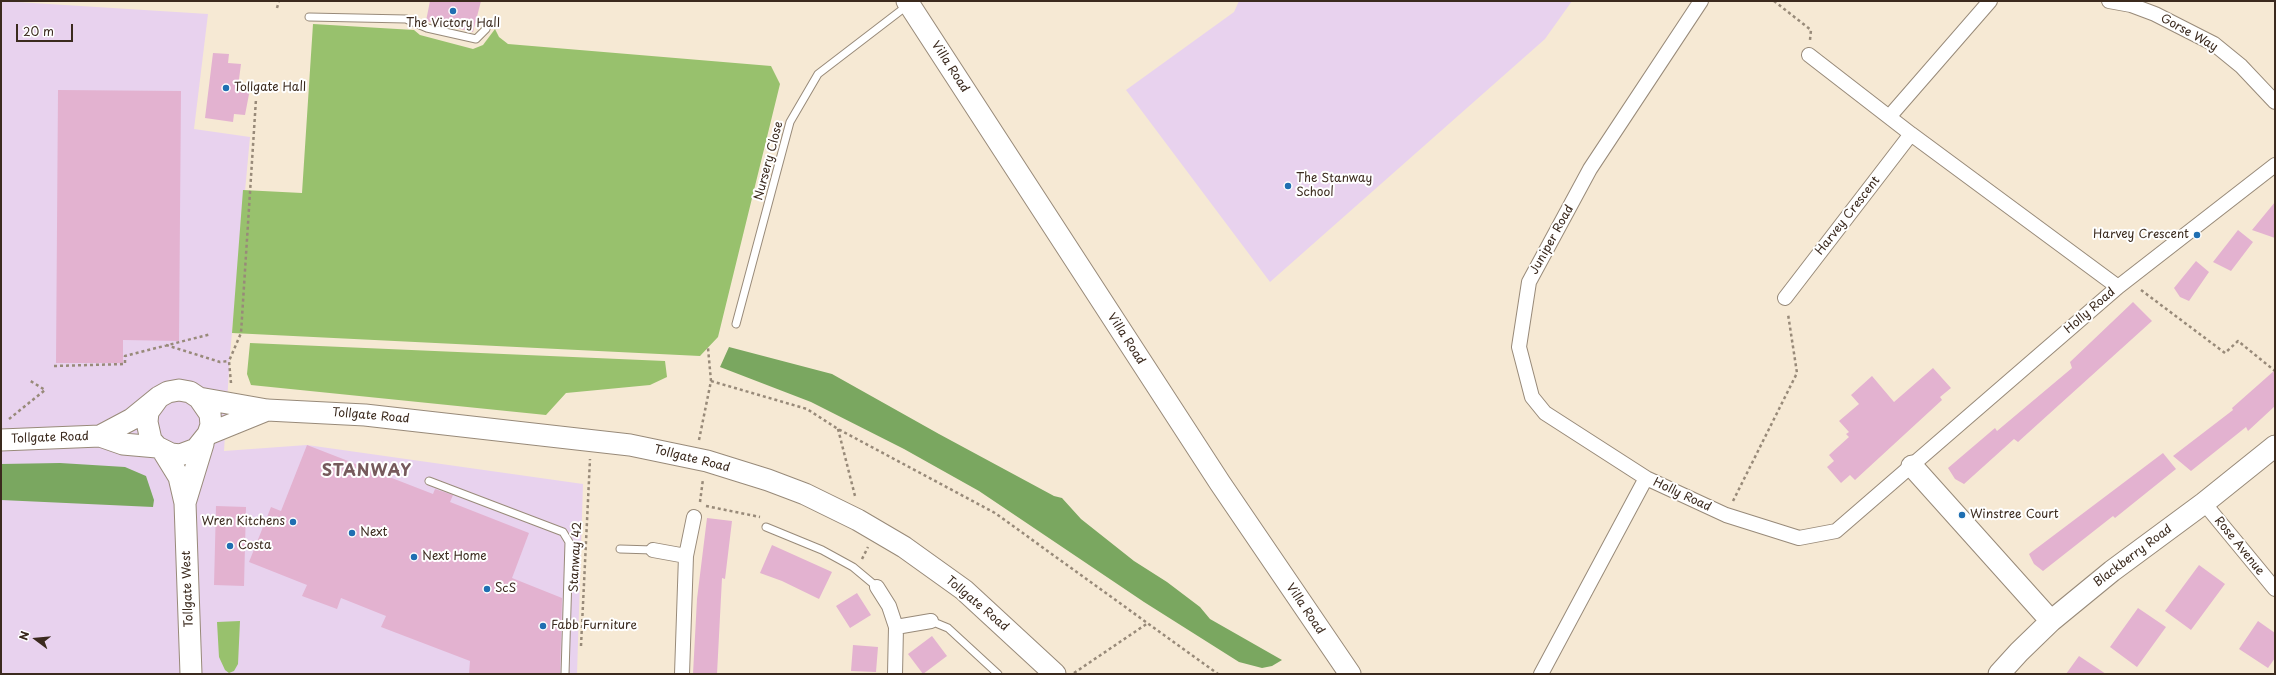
<!DOCTYPE html>
<html>
<head>
<meta charset="utf-8">
<style>
  body { margin:0 }
  #map { position:relative; width:2276px; height:675px; overflow:hidden; background:#f6e9d4; font-family:"Playpen Sans",sans-serif }
  canvas { display:block }
  .frame { position:absolute; inset:0; border:2px solid #3b2a1e; pointer-events:none }
  .north { position:absolute; left:16px; top:619px; width:40px; height:40px; -webkit-text-stroke:3px #fff; paint-order:stroke; rotate:286deg; font-size:11px; font-weight:700; line-height:16px; text-align:center; color:#3b2a1e }
  .north::after { content:''; display:block; margin:auto; width:14px; height:18px; background:#3b2a1e; clip-path:polygon(50% 0,100% 100%,50% 72%,0 100%) }
  .scale { position:absolute; left:16px; top:24px; width:57px; height:18px; box-sizing:border-box; border:2px solid #3b2a1e; border-top:0; padding-left:5px; font-size:12px; line-height:14px; white-space:nowrap; color:#3b2a1e; -webkit-text-stroke:3px #fff; paint-order:stroke }
</style>
</head>
<body>
<div id="map">
<canvas width="2276" height="675"></canvas>
<div class="frame"></div>
<div class="north">N</div>
<div class="scale">20 m</div>
</div>
<script>
const ctx = document.querySelector('canvas').getContext('2d');
ctx.lineJoin = 'round';
function paint(path, color) { ctx.fillStyle = color; ctx.fill(path, 'evenodd'); }
const toPath = rows => new Path2D(rows.map(r => 'M' + r).join(''));
function trace(path, color, width, dash) { ctx.strokeStyle = color; ctx.lineWidth = width; ctx.lineCap = dash ? 'butt' : 'round'; ctx.setLineDash(dash || []); ctx.stroke(path); }
function write(font, color, halo, rows, align = 'center') {
  ctx.font = font + ' "Playpen Sans",sans-serif'; ctx.lineWidth = 4; ctx.setLineDash([]); ctx.textBaseline = 'middle'; ctx.strokeStyle = halo; ctx.fillStyle = color; for (const [text, x, y, turn = 0] of rows) {
    ctx.save(); ctx.translate(x, y); ctx.rotate((+turn || 0) * Math.PI / 180); ctx.textAlign = isNaN(turn) ? turn : align; if (halo) ctx.strokeText(text, 0, 0); ctx.fillText(text, 0, 0); ctx.restore();
  }
}
const built = toPath([
  [1,1,208,14,194,129,250,137,230,354,224,451,307,445,583,484,577,674,1,674],
  [1239,1,1572,1,1545,39,1270,282,1126,90,1234,12]
]);
const green = toPath([
  [313,24,414,30,420,35,473,49,483,45,495,29,499,37,508,44,771,66,780,84,718,337,700,356,232,333,243,190,302,193],
  [250,343,665,361,667,377,650,385,566,393,546,415,251,385,247,374],
  [240,621,238,664,234,671,229,673,225,670,219,657,217,622]
]);
const forest = toPath([
  [729,347,832,374,939,434,1054,496,1062,498,1081,519,1134,561,1167,582,1200,607,1210,619,1282,660,1272,666,1262,668,1239,662,1144,602,979,491,904,449,811,402,720,367],
  [60,463,125,467,146,476,154,500,153,507,1,500,1,464]
]);
const building = toPath([
  [430,1,481,1,473,32,426,21],
  [213,53,229,54,228,63,241,64,238,87,250,89,245,115,234,114,233,122,205,118],
  [58,90,181,91,179,341,123,340,123,363,56,363],
  [2275,202,2275,238,2252,230],
  [2238,230,2253,242,2231,271,2213,262],
  [2196,261,2209,272,2189,301,2180,297,2174,288],
  [2133,302,2152,321,2018,442,2014,439,1964,484,1955,479,1948,468,1995,428,1997,431,2072,368,2070,362],
  [1933,368,1951,388,1940,397,1942,400,1855,480,1850,475,1841,483,1827,467,1834,461,1829,455,1849,437,1846,434,1849,432,1839,421,1859,404,1851,395,1872,376,1894,402],
  [2275,370,2275,406,2248,431,2246,427,2191,471,2173,456,2233,410,2232,408],
  [307,445,433,494,435,489,453,495,450,502,529,533,512,578,562,598,560,674,469,674,470,661,381,627,386,616,341,598,337,609,302,596,307,585,249,562,271,507,281,511],
  [2163,453,2176,469,2115,518,2113,516,2043,571,2034,564,2029,554],
  [216,506,246,507,244,586,214,585],
  [707,518,732,521,725,579,722,578,717,674,693,674,697,599],
  [772,545,832,572,819,599,782,581,760,573],
  [2199,565,2225,584,2191,630,2165,611],
  [857,593,871,615,850,628,836,606],
  [2138,608,2166,627,2137,667,2110,647],
  [2258,621,2275,633,2275,658,2268,668,2239,649],
  [932,636,947,656,923,674,908,654],
  [853,645,878,647,876,672,851,671],
  [2079,656,2106,674,2066,674]
]);
const path = toPath([
  [1774,1,1811,30,1810,40],
  [277,8,279,1],
  [2141,290,2225,353,2238,341,2275,371],
  [166,345,220,362,229,361],
  [54,366,125,364,125,356,211,334],
  [711,381,807,409,838,429,995,513,1218,674],
  [231,383,229,361,241,333,256,99],
  [9,419,45,390,29,380],
  [838,429,855,496],
  [699,440,711,381,708,348],
  [1733,501,1797,373,1788,314],
  [700,502,703,479],
  [706,506,760,517],
  [862,559,868,547],
  [581,646,590,459],
  [1074,673,1148,623]
]);
const lane = toPath([
  [309,17,406,19,427,28,476,39,486,29],
  [736,324,790,122,818,74,908,5],
  [429,481,563,532,569,542,565,674],
  [766,527,822,550,853,567,877,587],
  [620,549,653,550],
  [931,621,948,628,998,674]
]);
const street = toPath([
  [2109,1,2131,5,2155,14,2214,44,2241,66,2275,102],
  [1809,55,1911,134,2118,287],
  [1889,117,1990,1],
  [1785,298,1911,134],
  [1646,478,1545,413,1532,397,1519,347,1529,282,1590,169,1701,1],
  [2204,503,2275,589],
  [653,550,686,556],
  [877,587,889,606,896,627,895,674],
  [896,627,931,621],
  [682,674,686,556,694,517],
  [1541,674,1646,478,1726,515,1799,538,1836,531,2118,287,2275,165]
]);
const secondary = toPath([
  [907,1,1220,483,1350,674],
  [199,398,267,410,365,415,630,445,707,461,768,480,805,494,858,520,904,547,964,590,1055,674],
  [208,434,267,410],
  [100,436,132,419,159,397,168,392,179,390,190,392,199,398,210,414,211,425,208,434,196,449,180,455,171,454,157,447,151,440,147,422,148,412,159,397],
  [1,440,100,436,123,444,157,447],
  [163,451,179,477,185,503,191,674],
  [1912,466,2051,621],
  [185,503,203,444],
  [1999,674,2019,652,2051,621,2112,571,2204,503,2275,446]
]);
const markers = [
  [453,11,4,"#1f6fb2"],
  [226,88,4,"#1f6fb2"],
  [1288,186,4,"#1f6fb2"],
  [2197,235,4,"#1f6fb2"],
  [1962,515,4,"#1f6fb2"],
  [293,522,4,"#1f6fb2"],
  [352,533,4,"#1f6fb2"],
  [230,546,4,"#1f6fb2"],
  [414,557,4,"#1f6fb2"],
  [487,589,4,"#1f6fb2"],
  [543,626,4,"#1f6fb2"]
];
const poiNames = [
  ["The Victory Hall",453,24,"center"],
  ["Tollgate Hall",234,88],
  ["The Stanway",1296,179],
  ["School",1296,193],
  ["Harvey Crescent",2189,235,"right"],
  ["Winstree Court",1970,515],
  ["Wren Kitchens",285,522,"right"],
  ["Next",360,533],
  ["Costa",238,546],
  ["Next Home",422,557],
  ["ScS",495,589],
  ["Fabb Furniture",551,626]
];
const streetNames = [
  ["Gorse Way",2189,33,29],
  ["Villa Road",950,67,57],
  ["Nursery Close",769,161,-75],
  ["Harvey Crescent",1848,216,-52],
  ["Juniper Road",1552,240,-61],
  ["Holly Road",2090,311,-41],
  ["Villa Road",1126,339,57],
  ["Tollgate Road",371,416,5],
  ["Tollgate Road",50,438,-2],
  ["Tollgate Road",692,459,14],
  ["Holly Road",1682,495,25],
  ["Rose Avenue",2239,546,51],
  ["Blackberry Road",2133,556,-37],
  ["Stanway 42",576,557,-87],
  ["Tollgate West",188,589,-92],
  ["Tollgate Road",977,604,40],
  ["Villa Road",1305,609,56]
];
const districtNames = [
  ["STANWAY",367,472]
];
paint(built, '#e8d2ee');
paint(green, '#98c16d');
paint(forest, '#7aa760');
paint(building, '#e3b2d0');
trace(lane, '#988a79', 9);
trace(street, '#988a79', 16);
trace(secondary, '#988a79', 23);
trace(path, '#988a79', 2.5, [3, 3]);
trace(lane, '#fff', 7);
trace(street, '#fff', 14);
trace(secondary, '#fff', 21);
for (const [x, y, r, color] of markers) { const dot = new Path2D(); dot.arc(x, y, r, 0, 2 * Math.PI); ctx.fillStyle = color; ctx.fill(dot); trace(dot, '#fff', 1.5); }
write('12px', '#3b2a1e', '#fff', poiNames, 'left');
write('12px', '#3b2a1e', '#fff', streetNames);
ctx.letterSpacing = '1px';
write('bold 16px', '#765a5c', '#fff', districtNames);
ctx.letterSpacing = '0px';
</script>
</body>
</html>
